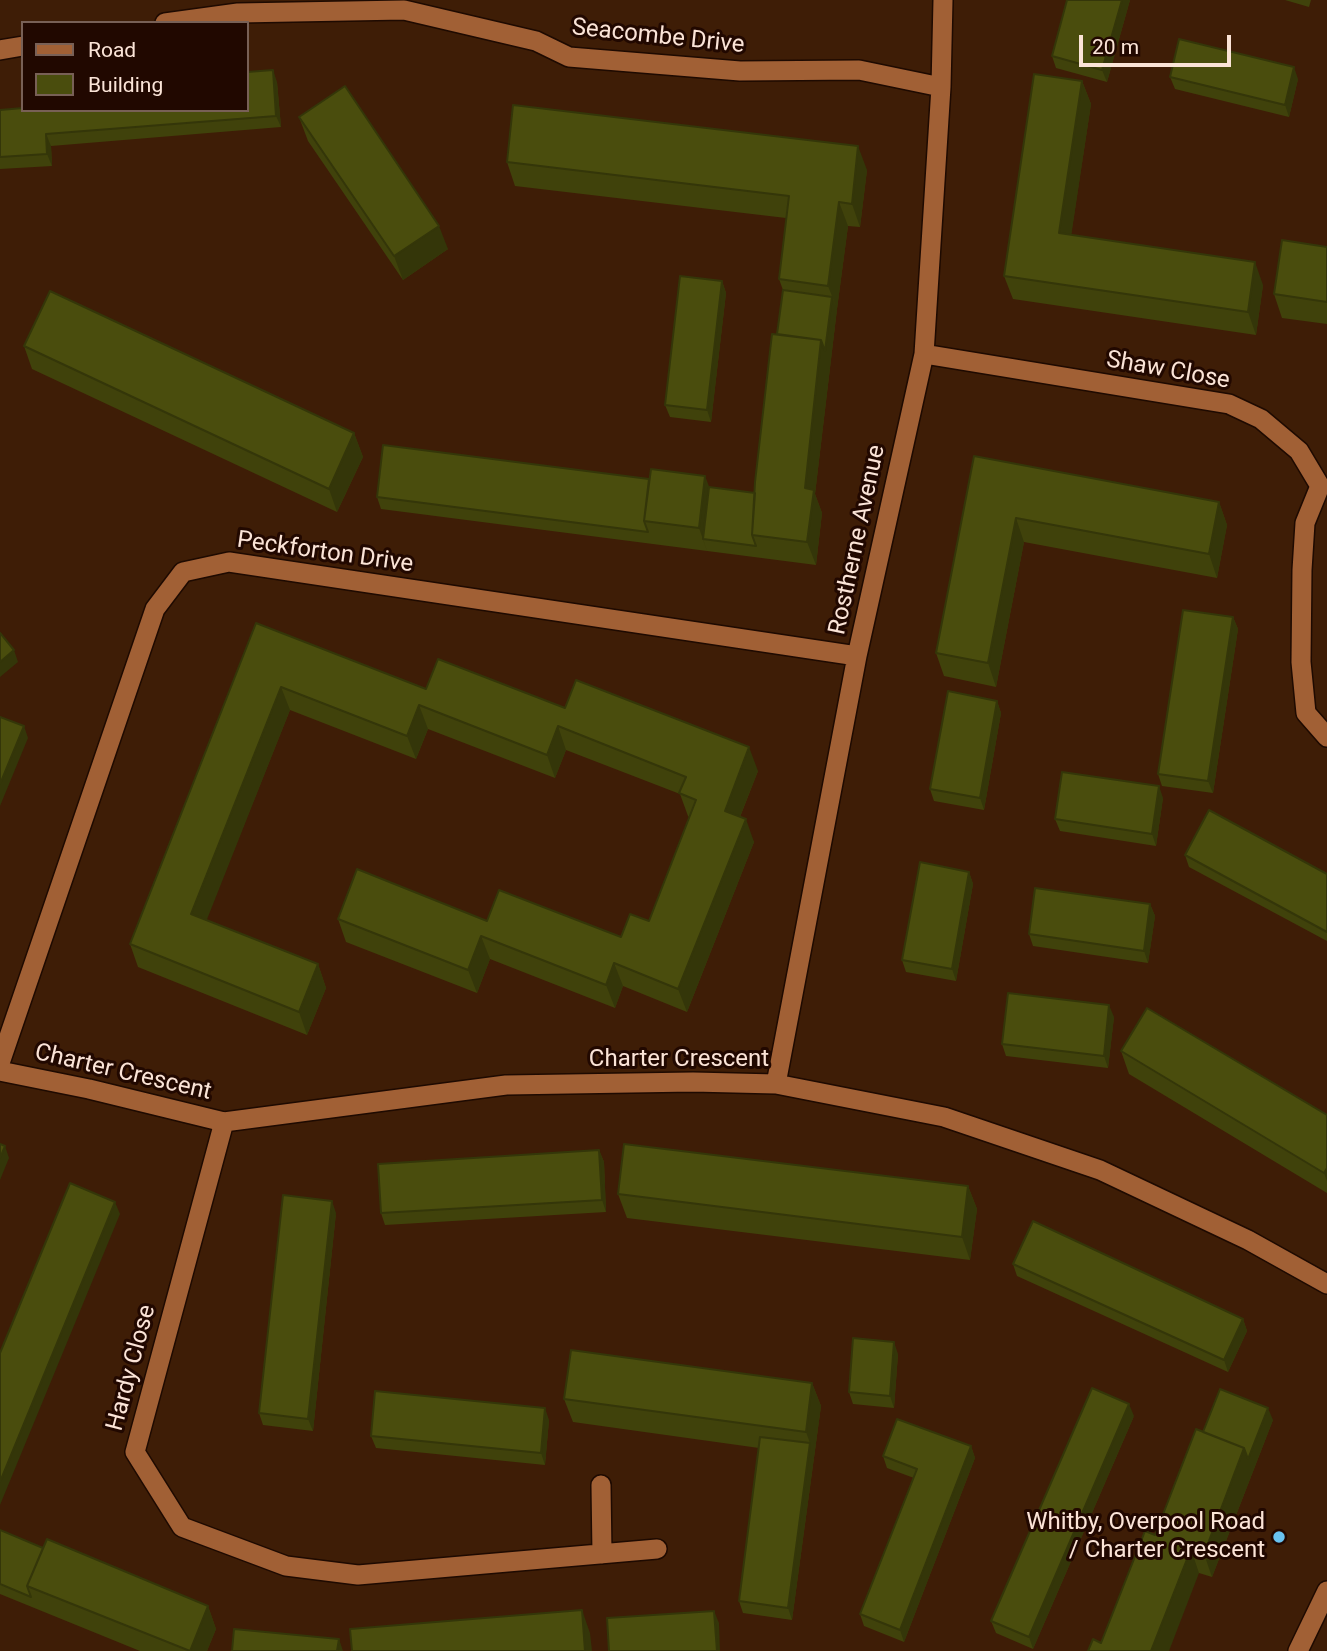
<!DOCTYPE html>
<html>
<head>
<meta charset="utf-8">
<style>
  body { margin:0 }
  #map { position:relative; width:1327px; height:1651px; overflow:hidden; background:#3e1d06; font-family:Roboto,sans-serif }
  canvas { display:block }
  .legend { position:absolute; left:21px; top:21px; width:228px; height:91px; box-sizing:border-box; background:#210800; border:2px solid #786056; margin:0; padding:9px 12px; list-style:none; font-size:21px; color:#fbe4d7 }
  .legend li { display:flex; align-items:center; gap:14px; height:35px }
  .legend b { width:35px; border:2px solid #786056 }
  .scale { position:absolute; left:1079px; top:35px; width:152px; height:32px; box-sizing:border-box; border:4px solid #fbe4d7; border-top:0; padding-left:9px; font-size:21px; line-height:24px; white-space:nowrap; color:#fbe4d7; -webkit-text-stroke:5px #210800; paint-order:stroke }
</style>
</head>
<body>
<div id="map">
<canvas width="1327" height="1651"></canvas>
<ul class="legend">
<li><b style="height:9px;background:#a16035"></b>Road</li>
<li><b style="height:19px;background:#4a4d0d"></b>Building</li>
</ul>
<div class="scale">20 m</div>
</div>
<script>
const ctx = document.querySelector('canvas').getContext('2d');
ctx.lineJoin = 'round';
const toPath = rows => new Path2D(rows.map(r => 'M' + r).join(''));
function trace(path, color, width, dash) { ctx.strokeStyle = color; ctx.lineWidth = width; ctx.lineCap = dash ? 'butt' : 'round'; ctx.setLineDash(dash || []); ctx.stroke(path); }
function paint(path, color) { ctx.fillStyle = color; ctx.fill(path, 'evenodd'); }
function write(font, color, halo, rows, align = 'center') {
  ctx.font = font + ' Roboto,sans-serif'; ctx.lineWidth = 6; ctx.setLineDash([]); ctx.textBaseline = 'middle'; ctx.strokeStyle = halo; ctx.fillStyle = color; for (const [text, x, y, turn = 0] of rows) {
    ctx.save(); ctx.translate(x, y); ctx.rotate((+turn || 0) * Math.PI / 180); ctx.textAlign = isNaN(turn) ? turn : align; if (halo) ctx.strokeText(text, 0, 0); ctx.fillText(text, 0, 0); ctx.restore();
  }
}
const minor = toPath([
  [165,23,238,13,404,10,536,41,569,57,740,71,859,70,941,87],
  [0,50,23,46],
  [924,354,1229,404,1261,419,1299,451,1320,486,1305,523,1302,570,1301,662,1306,713,1327,737],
  [0,1063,155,609,183,572,229,562,857,656],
  [0,1071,89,1089,224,1122,506,1085,693,1082,776,1084,944,1117,1100,1170,1248,1240,1327,1284],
  [776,1084,857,656,924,354,941,87,943,0],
  [224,1122,135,1452,182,1527,286,1566,358,1575,657,1549],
  [601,1485,602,1554]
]);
const tertiary = toPath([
  [1298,1651,1327,1591]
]);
const wall = toPath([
  [1067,0,1130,0,1107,82,1056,68,1052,56],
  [1285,0,1311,0,1309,7],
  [1170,77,1298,79,1289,117,1175,89],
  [1082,81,1091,104,1071,235,1263,285,1256,335,1013,299,1004,276],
  [277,82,281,127,51,146,52,166,0,169,0,110,23,110],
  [299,117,448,249,403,280,308,141],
  [507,162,867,170,860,227,848,226,837,309,815,494,822,513,816,565,381,509,377,497,709,487,755,493,783,290,779,279,786,218,515,186],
  [1327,247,1327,324,1282,318,1274,294],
  [722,281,726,293,711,422,670,417,665,405],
  [24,346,354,433,363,457,337,512,32,369],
  [974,456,1219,502,1227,525,1217,578,1024,542,996,687,944,676,936,653],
  [1233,617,1238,629,1213,793,1162,786,1158,774],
  [256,623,426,689,565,708,758,771,740,817,754,842,687,1012,623,986,615,1008,490,959,477,993,346,942,338,919,487,921,621,937,649,921,689,817,688,816,680,794,566,750,555,778,428,729,416,759,290,710,206,920,318,964,326,988,307,1035,138,967,130,944],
  [997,701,1001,713,984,810,934,801,930,789],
  [1163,798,1156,846,1060,831,1055,819],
  [1185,855,1327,874,1327,941,1189,867],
  [969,872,973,884,956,981,906,972,902,960],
  [1150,904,1155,916,1148,963,1033,946,1029,934],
  [1114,1017,1108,1068,1006,1056,1002,1044],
  [1121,1051,1327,1115,1327,1193,1129,1074],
  [599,1150,604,1162,606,1212,385,1225,381,1213],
  [968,1186,977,1209,970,1260,627,1218,618,1194],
  [336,1213,313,1431,263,1425,259,1413],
  [1013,1264,1243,1319,1247,1331,1228,1372,1017,1276],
  [898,1354,894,1408,853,1404,849,1392],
  [812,1383,821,1406,792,1620,743,1613,739,1601,759,1448,573,1422,564,1399],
  [1134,1416,1033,1649,996,1633,991,1621],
  [549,1420,545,1465,376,1448,371,1436],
  [1273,1420,1212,1577,1199,1573,1101,1643,1155,1535,1203,1432],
  [971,1446,975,1458,904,1642,864,1626,860,1614,914,1478,887,1468,883,1456],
  [0,1530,43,1548,208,1606,216,1629,207,1651,140,1651,0,1594]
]);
const shadedWall = toPath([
  [1122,0,1130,0,1107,82,1102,70],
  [1294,67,1298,79,1289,117,1285,105],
  [273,70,277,82,281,127,276,116],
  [1082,81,1091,104,1068,257,1059,233],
  [46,134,51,146,52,166,47,154],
  [858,146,867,170,860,227,852,204],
  [839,202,848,226,837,309,828,286],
  [439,226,448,249,403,280,394,256],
  [1255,262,1263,285,1256,335,1248,312],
  [722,281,726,293,711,422,707,410],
  [832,297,837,309,815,494,822,513,816,565,807,542,805,488,821,340],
  [354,433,363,457,337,512,329,489],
  [705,476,714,499,703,539,707,551,699,528],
  [1219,502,1227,525,1217,578,1209,554],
  [1016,518,1024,542,996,687,988,663],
  [1233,617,1238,629,1213,793,1208,781],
  [14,650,18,662,0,677,0,662],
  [281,687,290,710,200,937,191,914],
  [997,701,1001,713,984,810,980,798],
  [419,705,428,729,416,759,407,736],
  [24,726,28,738,0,806,0,784],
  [558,726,566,750,555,778,547,755],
  [749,747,758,771,733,834,725,811],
  [1159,786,1163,798,1156,846,1152,834],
  [746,819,754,842,687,1012,678,989],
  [969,872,973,884,956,981,952,969],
  [1150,904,1155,916,1148,963,1144,951],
  [481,936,490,959,477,993,468,970],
  [614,963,623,986,615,1008,606,985],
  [318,964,326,988,307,1035,299,1012],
  [1109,1005,1114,1017,1108,1068,1104,1056],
  [5,1146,9,1158,0,1180,0,1158],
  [599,1150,604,1162,606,1212,602,1200],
  [1327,1168,1327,1181,1324,1173],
  [968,1186,977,1209,970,1260,962,1237],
  [332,1201,336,1213,313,1431,308,1419],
  [115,1202,120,1214,0,1505,0,1482],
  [1243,1319,1247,1331,1228,1372,1224,1360],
  [894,1342,898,1354,894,1408,890,1396],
  [812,1383,821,1406,792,1620,788,1608,810,1443,806,1432],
  [1129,1404,1134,1416,1033,1649,1029,1637],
  [545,1408,549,1420,545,1465,541,1453],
  [1268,1408,1273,1420,1212,1577,1204,1554,1244,1448],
  [971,1446,975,1458,904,1642,900,1630],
  [1191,1549,1199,1573,1169,1651,1151,1651],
  [208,1606,216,1629,207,1651,190,1651],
  [582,1610,590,1633,592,1651,585,1651],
  [714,1611,719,1623,720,1651,717,1651],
  [339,1639,343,1651,337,1651]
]);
const building = toPath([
  [1067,0,1122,0,1102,70,1052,56,1067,0],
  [1179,39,1294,67,1285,105,1170,77,1179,39],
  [273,70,276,116,46,134,47,154,0,157,0,110,23,108,23,110,247,110,247,72,273,70],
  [1034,74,1082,81,1059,233,1255,262,1248,312,1004,276,1034,74],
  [345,86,439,226,394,256,299,117,345,86],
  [513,105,858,146,852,204,839,202,828,286,779,279,789,196,507,162,513,105],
  [1282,240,1327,247,1327,302,1274,294,1282,240],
  [680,276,722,281,707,410,665,405,680,276],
  [783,290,832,297,825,351,821,340,777,334,783,290],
  [50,291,354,433,329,489,24,346,50,291],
  [772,334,821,340,805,488,814,490,807,542,752,535,755,482,772,334],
  [383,445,649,479,644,521,648,532,377,497,383,445],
  [974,456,1219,502,1209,554,1016,518,988,663,936,653,974,456],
  [651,469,705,476,699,528,644,521,651,469],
  [709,487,755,493,752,535,756,546,703,539,709,487],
  [1183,610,1233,617,1208,781,1158,774,1183,610],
  [256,623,426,689,438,659,565,708,576,680,749,747,725,811,746,819,678,989,614,963,606,985,481,936,468,970,338,919,357,869,487,921,499,890,621,937,630,914,649,921,696,800,679,793,686,777,558,726,547,755,419,705,407,736,281,687,191,914,318,964,299,1012,130,944,256,623],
  [0,633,14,650,0,662,0,633],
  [948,691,997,701,980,798,930,789,948,691],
  [0,717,24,726,0,784,0,717],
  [1062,772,1159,786,1152,834,1055,819,1062,772],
  [1209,810,1327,874,1327,932,1185,855,1209,810],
  [920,862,969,872,952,969,902,960,920,862],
  [1035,888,1150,904,1144,951,1029,934,1035,888],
  [1008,993,1109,1005,1104,1056,1002,1044,1008,993],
  [1147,1008,1327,1115,1327,1168,1324,1173,1121,1051,1147,1008],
  [0,1144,5,1146,0,1158,0,1144],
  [624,1144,968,1186,962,1237,618,1194,624,1144],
  [599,1150,602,1200,381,1213,378,1164,599,1150],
  [70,1183,115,1202,0,1482,0,1353,70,1183],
  [283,1195,332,1201,308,1419,259,1413,283,1195],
  [1033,1221,1243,1319,1224,1360,1013,1264,1033,1221],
  [853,1338,894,1342,890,1396,849,1392,853,1338],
  [571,1350,812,1383,806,1432,564,1399,571,1350],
  [1092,1388,1129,1404,1029,1637,991,1621,1092,1388],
  [1220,1389,1268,1408,1248,1459,1244,1448,1203,1432,1220,1389],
  [375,1391,545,1408,541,1453,371,1436,375,1391],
  [897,1419,971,1446,900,1630,860,1614,917,1469,883,1456,897,1419],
  [1196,1429,1244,1448,1204,1554,1191,1549,1151,1651,1088,1651,1093,1639,1101,1643,1145,1531,1155,1535,1196,1429],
  [760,1437,810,1443,788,1608,739,1601,760,1437],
  [0,1530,43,1548,27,1586,31,1597,0,1584,0,1530],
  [47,1539,208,1606,190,1651,27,1586,47,1539],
  [582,1610,585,1651,352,1651,350,1629,582,1610],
  [714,1611,717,1651,609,1651,607,1618,714,1611],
  [234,1629,339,1639,337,1651,232,1651,234,1629]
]);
const markers = [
  [1279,1537,7,"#69c3f1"]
];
const streetNames = [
  ["Seacombe Drive",658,37,6],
  ["Shaw Close",1168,371,10],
  ["Rostherne Avenue",858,540,-78],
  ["Peckforton Drive",325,553,8],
  ["Charter Crescent",679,1060],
  ["Charter Crescent",123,1073,13],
  ["Hardy Close",132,1368,-75]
];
const poiNames = [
  ["Whitby, Overpool Road",1265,1523],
  ["/ Charter Crescent",1265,1551]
];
trace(minor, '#1e0a01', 22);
trace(tertiary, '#1e0a01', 22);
trace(minor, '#a16035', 19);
trace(tertiary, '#a16035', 19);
paint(wall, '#40420b');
paint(shadedWall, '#343609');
paint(building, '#4a4d0d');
trace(building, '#343609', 2);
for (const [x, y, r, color] of markers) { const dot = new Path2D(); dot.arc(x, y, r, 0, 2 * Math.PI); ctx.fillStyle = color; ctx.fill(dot); trace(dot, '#210800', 2.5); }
write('24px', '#fbe4d7', '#210800', streetNames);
write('24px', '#fbe4d7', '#210800', poiNames, 'right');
</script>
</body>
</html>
